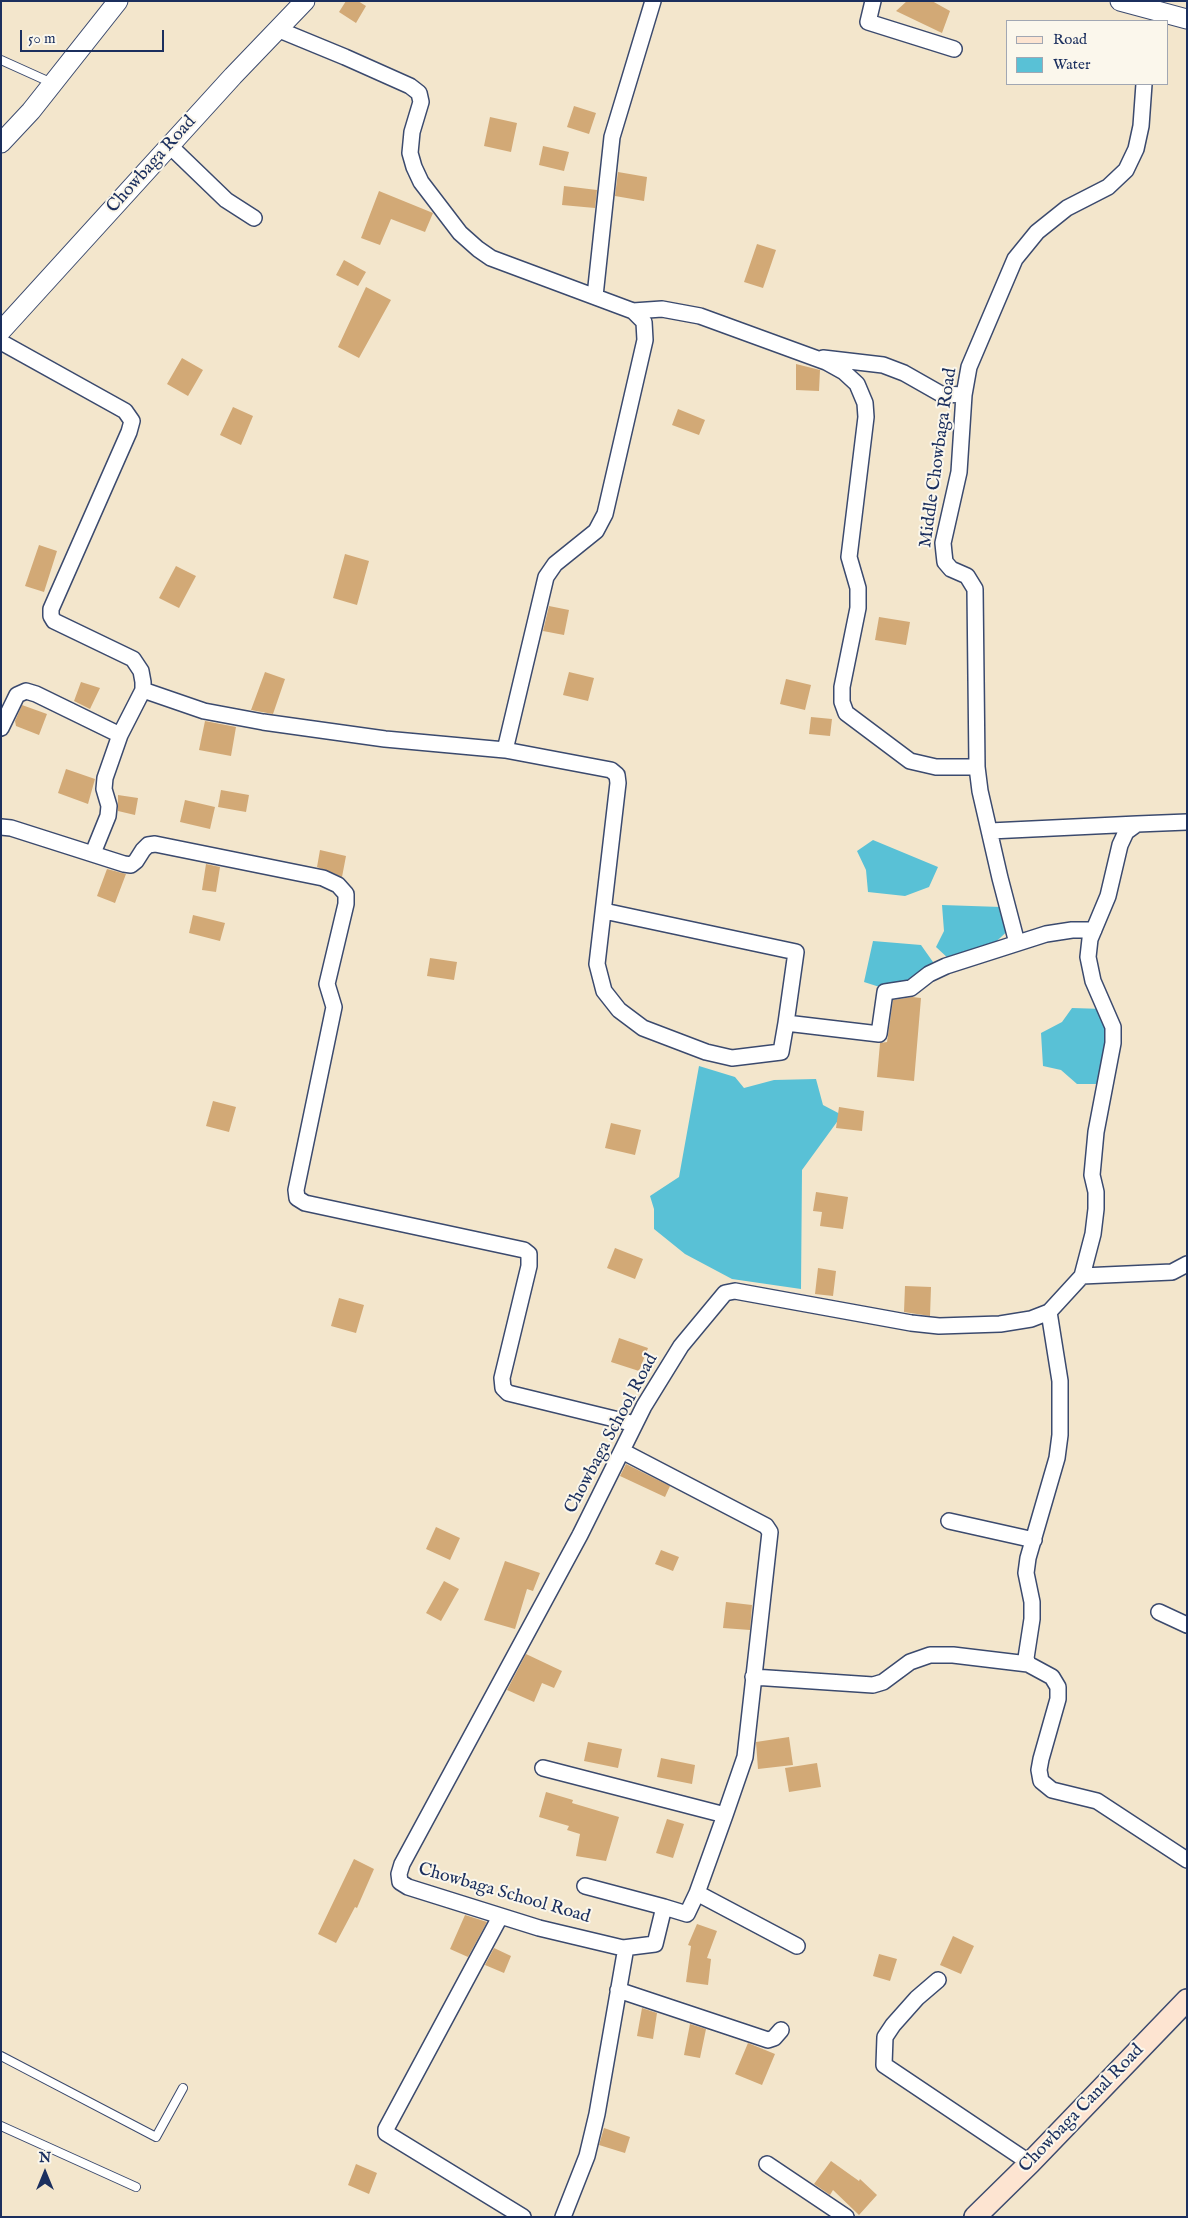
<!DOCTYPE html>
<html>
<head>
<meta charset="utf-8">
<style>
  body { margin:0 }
  #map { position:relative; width:1188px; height:2218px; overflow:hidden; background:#f3e6cc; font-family:"IM FELL English",serif }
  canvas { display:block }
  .frame { position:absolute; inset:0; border:2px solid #1b2f5e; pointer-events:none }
  .legend { position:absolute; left:1006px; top:20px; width:162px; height:65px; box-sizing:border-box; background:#fbf7ec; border:1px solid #a1a7b3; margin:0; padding:6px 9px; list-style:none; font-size:15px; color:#1b2f5e }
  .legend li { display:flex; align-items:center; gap:10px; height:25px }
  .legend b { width:25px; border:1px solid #a1a7b3 }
  .north { position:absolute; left:20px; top:2148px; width:50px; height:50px; -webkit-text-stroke:4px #fbf7ec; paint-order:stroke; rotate:0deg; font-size:14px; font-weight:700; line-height:20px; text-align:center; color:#1b2f5e }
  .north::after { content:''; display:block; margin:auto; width:18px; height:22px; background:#1b2f5e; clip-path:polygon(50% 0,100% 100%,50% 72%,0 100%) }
  .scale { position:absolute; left:20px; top:30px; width:144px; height:22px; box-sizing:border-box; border:2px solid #1b2f5e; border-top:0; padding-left:6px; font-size:15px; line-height:18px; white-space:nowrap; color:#1b2f5e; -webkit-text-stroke:4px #fbf7ec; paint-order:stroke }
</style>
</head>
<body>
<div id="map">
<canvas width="1188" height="2218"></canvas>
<div class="frame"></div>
<ul class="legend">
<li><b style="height:6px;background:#fde4d1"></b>Road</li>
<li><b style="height:14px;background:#59c1d6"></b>Water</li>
</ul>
<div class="north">N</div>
<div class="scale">50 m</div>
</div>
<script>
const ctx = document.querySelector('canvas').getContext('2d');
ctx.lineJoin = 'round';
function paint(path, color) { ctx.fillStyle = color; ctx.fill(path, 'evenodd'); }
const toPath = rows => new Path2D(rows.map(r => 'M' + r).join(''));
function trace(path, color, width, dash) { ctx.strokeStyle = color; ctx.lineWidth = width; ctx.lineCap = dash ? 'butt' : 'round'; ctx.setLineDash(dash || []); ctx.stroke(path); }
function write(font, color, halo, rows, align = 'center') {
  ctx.font = font + ' "IM FELL English",serif'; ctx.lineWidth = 4; ctx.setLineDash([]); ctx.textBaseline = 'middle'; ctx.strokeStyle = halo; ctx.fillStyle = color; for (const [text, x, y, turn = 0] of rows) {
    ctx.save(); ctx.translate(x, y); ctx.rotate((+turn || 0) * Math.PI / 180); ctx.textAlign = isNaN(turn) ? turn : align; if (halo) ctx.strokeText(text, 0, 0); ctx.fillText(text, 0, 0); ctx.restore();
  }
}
const water = toPath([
  [873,840,938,867,929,887,905,896,868,892,866,870,857,851],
  [942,905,1001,907,1013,926,987,950,950,960,936,947,944,931],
  [873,941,921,945,933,962,924,982,889,990,864,982],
  [1072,1008,1104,1009,1110,1062,1096,1084,1077,1084,1061,1070,1043,1066,1041,1033,1062,1022],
  [699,1066,735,1077,744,1088,774,1080,816,1079,823,1105,842,1115,802,1170,801,1289,732,1279,685,1254,654,1229,654,1209,650,1196,679,1177]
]);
const building = toPath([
  [346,1,358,1,366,6,356,23,339,12],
  [907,1,932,1,950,11,942,33,896,11],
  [574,106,596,113,589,134,567,127],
  [490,117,517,123,511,152,484,146],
  [543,146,569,152,564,171,539,165],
  [618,172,647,177,644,201,615,196],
  [564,186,597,190,595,208,562,205],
  [379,191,433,213,425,232,391,219,380,245,361,238],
  [757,244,776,250,763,288,744,282],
  [344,260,366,272,358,286,336,275],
  [366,287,391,300,359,358,338,347],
  [182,358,203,370,188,396,167,384],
  [796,364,820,370,819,391,796,390],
  [233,407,253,416,241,445,220,435],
  [678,409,705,420,699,435,672,425],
  [39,545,57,551,44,592,25,586],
  [345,554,369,561,357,605,333,598],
  [176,566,196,576,179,608,159,598],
  [549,606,569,610,564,635,543,631],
  [879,617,910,622,906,645,875,640],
  [265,672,285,679,273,714,251,710],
  [569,672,594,678,588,701,563,695],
  [786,679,811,685,805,710,780,704],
  [81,682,100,688,90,709,74,701],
  [22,705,47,714,39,735,16,726,15,721],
  [811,717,832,719,830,736,809,734],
  [205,721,236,727,231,756,199,750],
  [66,769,95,779,88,804,58,793],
  [221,790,249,795,246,812,218,807],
  [118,795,138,798,135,815,118,811],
  [185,800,215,807,210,829,180,822],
  [320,850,346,856,342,877,317,867],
  [206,864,220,867,216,892,202,890],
  [107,869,126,874,115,903,97,896],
  [193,915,225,923,220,941,189,933],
  [430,958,457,962,454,980,427,976],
  [912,997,921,998,914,1081,877,1077,880,1043,887,1042,893,1000],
  [213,1101,236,1107,229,1132,206,1126],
  [839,1107,864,1111,862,1131,836,1128],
  [611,1123,641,1130,635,1155,605,1148],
  [816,1192,848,1197,843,1229,820,1226,822,1212,813,1211],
  [615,1248,643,1259,635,1279,607,1268],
  [818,1268,836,1271,833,1296,815,1294],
  [905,1286,931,1287,930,1316,904,1312],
  [339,1298,364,1305,356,1333,331,1326],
  [619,1338,648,1348,639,1371,611,1362],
  [626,1464,670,1486,665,1497,620,1476],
  [436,1527,460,1538,450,1560,426,1549],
  [661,1550,679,1557,673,1571,655,1564],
  [505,1561,540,1573,533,1591,527,1589,515,1629,484,1620],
  [444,1581,459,1589,441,1621,426,1613],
  [726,1602,752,1605,750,1630,723,1628],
  [526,1654,562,1671,554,1688,542,1683,534,1702,507,1690],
  [789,1737,793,1765,758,1769,756,1742],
  [588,1742,622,1749,618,1768,584,1761],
  [661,1758,695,1765,692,1784,657,1777],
  [817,1763,821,1787,789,1792,785,1768],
  [546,1792,573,1800,572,1803,619,1817,606,1861,576,1856,580,1834,567,1830,569,1826,539,1817],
  [667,1819,684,1824,673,1858,656,1853],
  [354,1859,374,1869,357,1908,355,1907,336,1943,318,1934],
  [465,1915,487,1922,468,1957,450,1949],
  [697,1924,717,1931,707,1958,711,1959,708,1985,686,1982,691,1946,688,1945],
  [953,1936,974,1946,961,1974,940,1965],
  [494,1948,511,1956,504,1973,485,1965],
  [879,1954,897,1959,890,1981,873,1976],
  [642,2008,657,2013,653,2039,637,2036],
  [690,2024,706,2029,700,2058,684,2055],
  [748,2043,775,2054,762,2085,735,2074],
  [604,2128,630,2137,625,2153,599,2145],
  [831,2161,859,2181,860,2179,877,2195,859,2215,833,2190,830,2195,814,2184],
  [356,2164,377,2173,369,2194,348,2185]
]);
const service = toPath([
  [1,60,52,83],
  [1,2056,156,2137,183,2088],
  [1,2126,136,2187]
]);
const minor = toPath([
  [873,1,868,22,954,49],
  [277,29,345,57,410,86,419,93,421,102,412,132,410,153,414,167,421,182,460,233,478,249,491,258,633,311,644,322,645,340,605,514,596,531,555,564,546,577,505,750],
  [170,146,226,200,254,218],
  [595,296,612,137,653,1],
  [633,311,662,309,700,316,826,362,844,372,857,384,865,403,866,417,849,557,858,588,858,608,842,687,842,702,846,713,910,761,936,767,977,767],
  [1,342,125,411,132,421,129,432,51,609,51,616,54,621,133,659,141,671,143,682,143,690,120,735,105,778,104,789,109,806,108,816,93,853],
  [823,358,883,365,904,373,941,394,964,395],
  [143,690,204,711,263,722,385,739,505,750,611,770,617,775,618,783,597,964,604,991,619,1010,643,1028,706,1052,732,1058,781,1052,786,1023,879,1034,885,992,911,988,929,974,946,966,1046,934,1072,930,1094,930],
  [1,728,17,695,26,691,36,694,120,735],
  [1,827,11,828,124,864,131,865,136,861,143,850,148,845,155,844,323,878,338,885,346,894,346,904,327,984,334,1007,296,1190,297,1198,305,1203,524,1250,529,1254,529,1266,502,1378,503,1388,508,1393,635,1424],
  [990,831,1137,824],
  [604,911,796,952,786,1023],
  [1017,943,1000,878,980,791,977,767,975,589,967,576,951,569,945,562,944,553,943,543,959,472,964,395,969,367,1015,259,1037,232,1067,208,1108,187,1126,170,1136,149,1141,126,1144,84],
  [1082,1276,1172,1272,1187,1264],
  [1049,1312,1060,1381,1060,1435,1057,1458,1028,1558,1026,1573,1032,1602,1032,1619,1026,1658,1028,1664,1052,1677,1058,1687,1058,1699,1041,1759,1039,1770,1041,1781,1052,1790,1097,1801,1187,1860],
  [622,1451,766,1526,770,1532,745,1757,725,1815,697,1893,687,1914,664,1907,655,1944,623,1948],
  [949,1521,1034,1540],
  [1159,1612,1187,1625],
  [753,1677,873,1685,883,1682,910,1662,930,1655,953,1655,1028,1664],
  [543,1768,725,1815],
  [585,1886,664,1907],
  [697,1893,797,1946],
  [500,1917,386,2129,386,2133,523,2217],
  [938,1980,917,1998,893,2025,885,2037,884,2065,1030,2163],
  [618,1990,768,2040,774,2038,781,2030],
  [767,2164,846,2217],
  [563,2217,587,2156,597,2114,625,1953,623,1948,539,1928,408,1887,400,1882,399,1874,402,1864,580,1535,644,1406,681,1346,725,1293,735,1291,911,1323,939,1326,1000,1324,1031,1319,1049,1312,1082,1276,1093,1234,1096,1209,1096,1192,1092,1175,1096,1132,1113,1043,1113,1027,1093,981,1088,957,1090,939,1108,896,1120,845,1126,832,1137,824,1187,822]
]);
const tertiary = toPath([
  [1120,1,1187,19],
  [1,143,31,111,118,1],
  [1,331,233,76,305,1]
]);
const secondary = toPath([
  [975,2217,1030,2163,1187,2000]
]);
const streetNames = [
  ["Chowbaga Road",152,165,-48],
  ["Middle Chowbaga Road",939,458,-82],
  ["Chowbaga School Road",612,1434,-62],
  ["Chowbaga School Road",504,1894,16],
  ["Chowbaga Canal Road",1082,2109,-46]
];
paint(water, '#59c1d6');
paint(building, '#d2a976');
trace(service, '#3b4a6e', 10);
trace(minor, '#3b4a6e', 18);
trace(tertiary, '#3b4a6e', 21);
trace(secondary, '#3b4a6e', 24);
trace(service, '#fff', 8);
trace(minor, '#fff', 15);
trace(tertiary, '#fff', 19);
trace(secondary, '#fde4d1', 21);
write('18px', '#1b2f5e', '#fbf7ec', streetNames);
</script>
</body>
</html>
